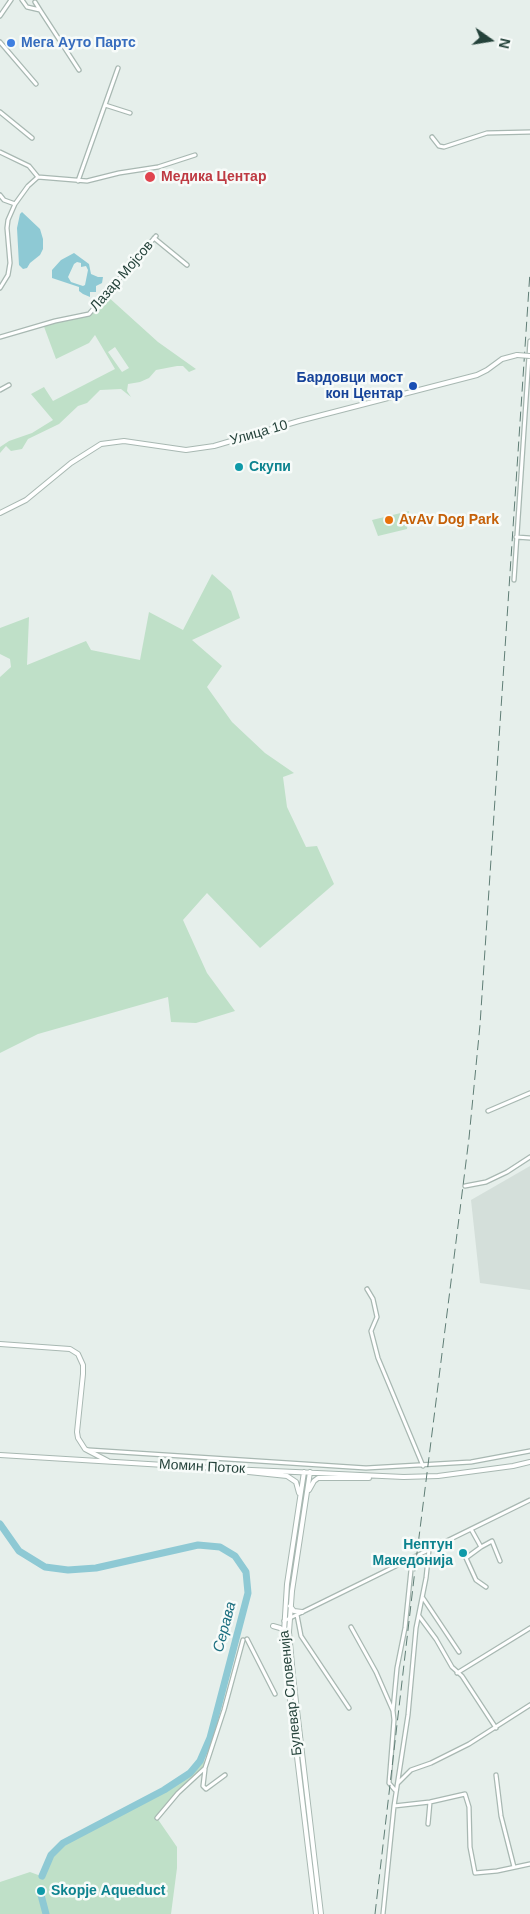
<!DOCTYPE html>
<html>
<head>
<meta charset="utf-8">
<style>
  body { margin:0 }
  #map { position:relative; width:530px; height:1914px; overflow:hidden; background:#e6efeb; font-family:Helvetica,sans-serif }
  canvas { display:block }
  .north { position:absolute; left:465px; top:15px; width:50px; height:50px; -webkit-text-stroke:4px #f7fbf9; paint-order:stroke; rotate:103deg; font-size:14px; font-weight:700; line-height:20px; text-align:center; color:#24423a }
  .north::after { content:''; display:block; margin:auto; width:18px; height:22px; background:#24423a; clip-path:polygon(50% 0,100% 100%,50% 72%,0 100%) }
</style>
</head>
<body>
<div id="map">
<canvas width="530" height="1914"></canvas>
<div class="north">N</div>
</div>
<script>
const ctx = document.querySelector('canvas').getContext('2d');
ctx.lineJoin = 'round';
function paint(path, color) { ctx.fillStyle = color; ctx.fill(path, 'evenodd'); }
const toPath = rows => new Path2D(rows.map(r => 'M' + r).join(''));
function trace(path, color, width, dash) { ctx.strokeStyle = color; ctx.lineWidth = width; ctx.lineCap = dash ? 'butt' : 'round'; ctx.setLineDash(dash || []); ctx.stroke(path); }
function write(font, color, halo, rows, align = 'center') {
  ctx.font = font + ' Helvetica,sans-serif'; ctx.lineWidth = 5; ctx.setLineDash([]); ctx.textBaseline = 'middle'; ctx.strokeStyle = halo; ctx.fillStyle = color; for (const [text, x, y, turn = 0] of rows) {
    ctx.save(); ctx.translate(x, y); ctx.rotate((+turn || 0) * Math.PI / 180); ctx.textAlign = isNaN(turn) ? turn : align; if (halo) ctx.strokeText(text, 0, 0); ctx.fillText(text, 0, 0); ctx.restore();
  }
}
const built = toPath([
  [530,1166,530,1290,480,1283,471,1200]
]);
const green = toPath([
  [106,295,158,342,196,369,189,372,183,366,177,366,156,370,149,378,140,382,128,384,127,391,131,397,121,389,100,390,87,403,78,406,59,424,28,439,22,449,11,451,6,446,0,453,0,447,9,441,32,433,53,420,31,394,44,387,53,401,115,369,95,335,89,343,56,359,43,324,89,314],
  [115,347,129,368,122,372,108,352],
  [409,511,407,529,378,536,372,520],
  [212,574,231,591,240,618,192,640,222,666,207,687,232,722,265,753,294,773,283,777,287,807,306,847,317,846,334,884,260,948,207,893,183,920,207,973,235,1011,196,1023,171,1022,168,997,38,1034,0,1053,0,677,11,667,10,659,0,654,0,628,29,617,27,665,86,641,91,650,140,660,149,612,183,630],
  [204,1754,205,1768,178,1793,157,1818,177,1847,177,1868,171,1914,0,1914,0,1882,30,1872,41,1876,51,1855,63,1843,181,1780,196,1767]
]);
const water = toPath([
  [22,212,40,229,43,239,43,249,40,255,30,263,27,268,23,269,19,265,17,228,20,214],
  [74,253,89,264,91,274,98,277,103,277,102,283,96,286,96,292,90,292,90,297,83,294,79,291,79,287,52,278,52,270,61,260],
  [77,262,81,263,81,267,86,266,88,270,85,285,83,286,71,282,68,277,74,264]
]);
const river = toPath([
  [0,1524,19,1551,45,1567,68,1570,96,1568,198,1545,220,1547,235,1556,246,1572,248,1593,210,1738,200,1761,190,1773,164,1790,63,1843,51,1855,42,1876],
  [41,1895,46,1914]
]);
const minor = toPath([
  [22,0,27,7,40,10,79,70],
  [35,2,40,10],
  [0,16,11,0],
  [0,42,36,84],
  [105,105,130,113],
  [0,112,32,138],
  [432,137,439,146,444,147,487,133,530,132],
  [0,152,29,166,38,177],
  [78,181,118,68],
  [0,195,4,200,15,204],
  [154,238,187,265],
  [0,288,8,275,10,263,7,228,8,220,15,204,28,186,38,177,87,181,119,173,158,167,195,155],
  [0,337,55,321,89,314,156,236],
  [0,390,9,385],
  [516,537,530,538],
  [514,580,530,341],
  [488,1111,530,1093],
  [465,1186,486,1182,507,1172,530,1157],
  [367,1289,373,1299,377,1317,371,1331,378,1358,423,1466],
  [89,1450,366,1468,471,1462,530,1451],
  [471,1529,481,1547],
  [486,1587,476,1580,466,1558,481,1547,492,1541,500,1561],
  [423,1598,459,1652],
  [297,1615,301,1636,349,1708],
  [419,1616,436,1639,452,1667,462,1676,496,1728],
  [284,1621,530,1500],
  [351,1627,376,1672,393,1711,394,1720,389,1783,395,1790],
  [247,1639,275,1694],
  [457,1673,530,1628],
  [393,1710,397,1668,405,1628,412,1560],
  [205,1769,203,1786,206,1789,225,1775],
  [496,1775,501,1816,514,1867],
  [398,1783,411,1770,431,1763,469,1744,530,1705],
  [394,1806,430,1802,465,1794,469,1807,470,1847,475,1873,497,1871,530,1864],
  [157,1818,178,1793,205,1768,224,1710,243,1640],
  [428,1824,430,1802],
  [383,1914,394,1806,408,1715,416,1628,426,1578,429,1550]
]);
const tertiary = toPath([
  [0,513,26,500,71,463,101,444,124,441,186,450,214,446,299,421,477,375,487,370,502,359,517,355],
  [0,1344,70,1349,78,1354,83,1365,83,1374,77,1432,78,1438,85,1449,108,1461],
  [0,1455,230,1469,404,1477],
  [239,1471,287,1476,296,1482,299,1493],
  [304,1472,287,1584,284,1632,287,1674,316,1914],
  [310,1472,292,1591,289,1632,293,1676,321,1914],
  [403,1477,438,1476,513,1466,530,1462],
  [309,1490,314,1481,318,1478,369,1478],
  [290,1606,294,1611,302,1612],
  [273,1626,280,1628,284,1632]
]);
const rail = toPath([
  [375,1914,416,1561,469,1138,480,1025,530,272]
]);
const tertiaryBridge = toPath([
  [517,355,530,356]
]);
const markers = [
  [11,43,5,"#3f7fe0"],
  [150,177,6,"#e0444e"],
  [413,386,5,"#1a4fb4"],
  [239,467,5,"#0f9aa8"],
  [389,520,5,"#e8710a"],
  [463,1553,5,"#0f9aa8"],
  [41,1891,5,"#0f9aa8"]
];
const shopNames = [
  ["Мега Ауто Партс",21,43]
];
const healthNames = [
  ["Медика Центар",161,177]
];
const streetNames = [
  ["Лазар Мојсов",122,276,-49],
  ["Улица 10",259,433,-16],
  ["Момин Поток",202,1467,3],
  ["Булевар Словенија",291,1693,-96]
];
const transitNames = [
  ["Бардовци мост",403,378],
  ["кон Центар",403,394]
];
const cultureNames = [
  ["Скупи",249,467],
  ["Нептун",453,1545,"right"],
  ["Македонија",453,1561,"right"],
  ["Skopje Aqueduct",51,1891]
];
const foodNames = [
  ["AvAv Dog Park",399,520]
];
const waterNames = [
  ["Серава",225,1627,-75]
];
paint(built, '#d4dfda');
paint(green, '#bfe0c8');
paint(water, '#8ec9d4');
trace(river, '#8ec9d4', 7);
trace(minor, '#a8b8b2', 5.5);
trace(tertiary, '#a8b8b2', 6);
trace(minor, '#fff', 3);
trace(tertiary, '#fff', 4);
trace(rail, '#5f7d75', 1, [10, 5]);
trace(tertiaryBridge, '#a8b8b2', 6, []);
trace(tertiaryBridge, '#fff', 4);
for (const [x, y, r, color] of markers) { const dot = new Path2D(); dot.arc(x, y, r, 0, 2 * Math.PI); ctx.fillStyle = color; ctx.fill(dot); trace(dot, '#f7fbf9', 2); }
write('bold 14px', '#366cbe', '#f7fbf9', shopNames, 'left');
write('bold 14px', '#be3a42', '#f7fbf9', healthNames, 'left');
write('14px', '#24423a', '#f7fbf9', streetNames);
write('bold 14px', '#164399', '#f7fbf9', transitNames, 'right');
write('bold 14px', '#0d838f', '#f7fbf9', cultureNames, 'left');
write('bold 14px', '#c56008', '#f7fbf9', foodNames, 'left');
write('italic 15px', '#1c6f80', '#f7fbf9', waterNames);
</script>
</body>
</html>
